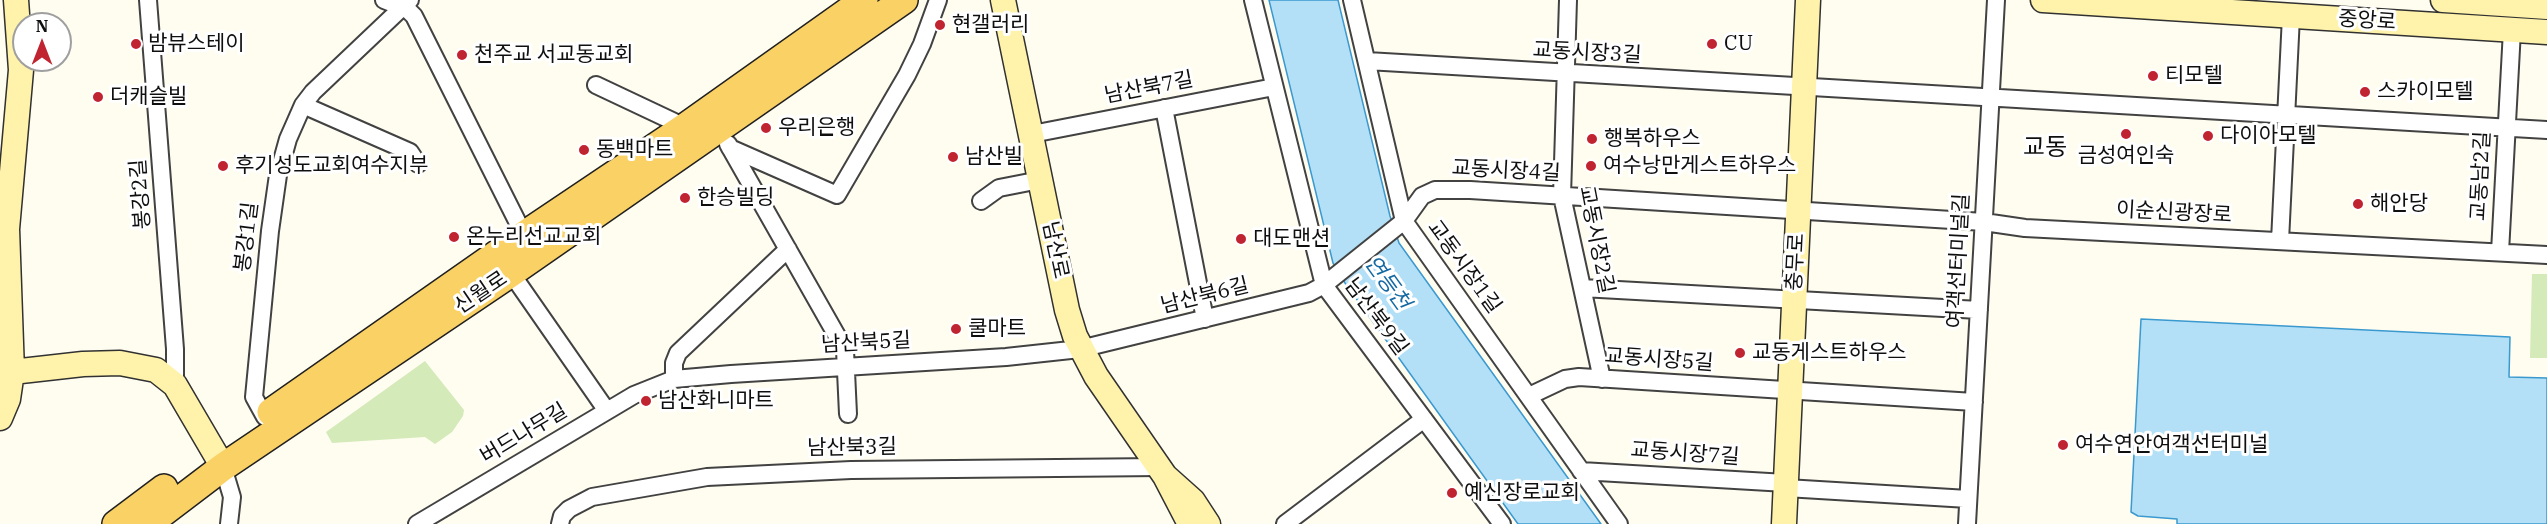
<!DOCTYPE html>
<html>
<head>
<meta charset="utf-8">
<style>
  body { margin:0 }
  #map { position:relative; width:2547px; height:524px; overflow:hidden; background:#fffcf0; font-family:"IBM Plex Serif",serif }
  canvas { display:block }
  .north { position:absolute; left:12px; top:12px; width:60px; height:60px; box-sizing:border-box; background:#fff; border:2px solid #9f9f9f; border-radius:50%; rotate:0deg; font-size:16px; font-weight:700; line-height:24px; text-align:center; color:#0f0f0f }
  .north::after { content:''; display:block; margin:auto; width:21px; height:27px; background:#c12431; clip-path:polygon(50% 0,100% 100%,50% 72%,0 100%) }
</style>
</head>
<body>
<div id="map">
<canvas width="2547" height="524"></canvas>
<div class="north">N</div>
</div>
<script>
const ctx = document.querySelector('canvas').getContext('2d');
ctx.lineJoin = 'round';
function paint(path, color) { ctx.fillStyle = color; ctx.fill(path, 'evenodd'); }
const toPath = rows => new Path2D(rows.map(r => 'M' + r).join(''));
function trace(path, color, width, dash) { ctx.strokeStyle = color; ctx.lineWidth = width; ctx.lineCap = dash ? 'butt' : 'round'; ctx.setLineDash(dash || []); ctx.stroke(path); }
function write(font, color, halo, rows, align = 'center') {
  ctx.font = font + ' "IBM Plex Serif","Noto Sans KR",serif'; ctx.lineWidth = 6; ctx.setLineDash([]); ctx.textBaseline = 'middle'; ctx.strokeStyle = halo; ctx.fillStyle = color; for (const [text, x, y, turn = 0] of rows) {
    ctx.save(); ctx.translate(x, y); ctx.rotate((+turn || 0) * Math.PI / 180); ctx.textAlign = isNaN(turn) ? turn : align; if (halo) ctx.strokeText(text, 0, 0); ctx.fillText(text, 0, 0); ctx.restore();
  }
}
const green = toPath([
  [2532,274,2547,274,2547,358,2530,358],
  [425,361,464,410,463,416,452,432,435,444,425,437,332,443,326,432]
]);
const water = toPath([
  [1269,0,1338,0,1390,216,1399,243,1601,524,1518,524,1345,283,1333,263,1269,0],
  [2141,319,2510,337,2509,377,2547,378,2547,524,2177,524,2177,519,2138,516,2131,512,2141,319]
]);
const street = toPath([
  [148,0,175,349,175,385],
  [384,0,407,9,414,16,524,235],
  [1253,0,1324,285,1502,524],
  [1352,0,1404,221,1619,524],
  [1568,0,1562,196,1602,379],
  [1367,61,2547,130],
  [596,85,685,127],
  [303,105,410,152,418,164],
  [1164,108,1205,319],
  [1032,134,1274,87],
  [728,144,845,350,848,414],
  [730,148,837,195,907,75,922,44,938,0],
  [981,201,999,188,1040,180],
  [2280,241,2291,16],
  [2500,252,2512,30],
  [511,273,607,411],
  [1582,288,1979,310],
  [674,379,674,363,678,353,788,249],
  [1529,396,1565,379,1579,377,1974,402],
  [265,417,254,397,270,231,278,175,288,139,303,105,313,92,410,0],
  [223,467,232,497,229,524],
  [1581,471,1786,483],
  [1786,488,1968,499],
  [417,524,634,395,674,379,731,374,1006,357,1080,349,1309,293,1324,285,1404,221,1422,196,1435,190,1470,190,1984,222,2025,228,2547,255],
  [560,524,562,516,569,509,592,497,707,477,851,470,1160,467],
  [1285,524,1424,419],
  [1967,524,1996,0]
]);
const secondary = toPath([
  [1003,0,1067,310,1075,336,1096,376,1165,476],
  [2043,0,2547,32],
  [2443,0,2547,7],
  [12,372,83,364,120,363,156,370,175,385,223,467],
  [0,418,8,399,12,372,7,229,21,70,16,0],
  [1190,524,1165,476,1193,501,1208,524],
  [1784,524,1808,0]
]);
const primary = toPath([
  [271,412,524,235,685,127,864,0],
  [116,524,164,488],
  [148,524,223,467,511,273,904,0]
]);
const markers = [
  [940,25,6,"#c12431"],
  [136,44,6,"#c12431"],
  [1712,44,6,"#c12431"],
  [462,55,6,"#c12431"],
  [2153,76,6,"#c12431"],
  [2365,92,6,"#c12431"],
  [98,97,6,"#c12431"],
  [766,128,6,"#c12431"],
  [2126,134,6,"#c12431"],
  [2208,136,6,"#c12431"],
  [1592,139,6,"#c12431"],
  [584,150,6,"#c12431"],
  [953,157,6,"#c12431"],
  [223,166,6,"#c12431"],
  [1591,166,6,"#c12431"],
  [685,198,6,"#c12431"],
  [2358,204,6,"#c12431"],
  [454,237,6,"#c12431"],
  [1241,239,6,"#c12431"],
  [956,329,6,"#c12431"],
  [1740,353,6,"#c12431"],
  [646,401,6,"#c12431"],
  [2063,445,6,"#c12431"],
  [1452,493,6,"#c12431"]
];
const streetNames = [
  ["중앙로",2367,21,4],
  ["교동시장3길",1587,53,3],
  ["남산북7길",1149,88,-11],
  ["교동시장4길",1506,171,3],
  ["교동남2길",2481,176,-87],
  ["봉강2길",141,194,-94],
  ["이순신광장로",2174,213,3],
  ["봉강1길",247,237,-83],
  ["교동시장2길",1596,240,79],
  ["남산로",1055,250,78],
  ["여객선터미널길",1959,261,-87],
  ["충무로",1796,262,-87],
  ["교동시장1길",1464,267,54],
  ["신월로",481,293,-34],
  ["남산북6길",1205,296,-14],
  ["남산북9길",1376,317,53],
  ["남산북5길",866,343,-3],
  ["교동시장5길",1659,360,4],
  ["버드나무길",524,434,-31],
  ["남산북3길",852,448,-1],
  ["교동시장7길",1685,454,4]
];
const poiNames = [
  ["현갤러리",952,25],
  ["밤뷰스테이",148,44],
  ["CU",1724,44],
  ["천주교 서교동교회",474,55],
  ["티모텔",2165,76],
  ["스카이모텔",2377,92],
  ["더캐슬빌",110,97],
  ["우리은행",778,128],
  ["다이아모텔",2220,136],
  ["행복하우스",1604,139],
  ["동백마트",596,150],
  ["금성여인숙",2126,156,"center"],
  ["남산빌",965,157],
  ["후기성도교회여수지부",235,166],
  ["여수낭만게스트하우스",1603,166],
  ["한승빌딩",697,198],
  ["해안당",2370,204],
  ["온누리선교교회",466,237],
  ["대도맨션",1253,239],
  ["쿨마트",968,329],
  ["교동게스트하우스",1752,353],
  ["남산화니마트",658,401],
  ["여수연안여객선터미널",2075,445],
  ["예신장로교회",1464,493]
];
const waterNames = [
  ["연등천",1387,283,54]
];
const quarterNames = [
  ["교동",2045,148]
];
paint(green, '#d4eab9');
paint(water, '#b4e0f7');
trace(water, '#3a99cf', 1.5);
trace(street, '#424242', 20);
trace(secondary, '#313131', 27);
trace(primary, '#202020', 30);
trace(street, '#fff', 16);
trace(secondary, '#fff3ab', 24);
trace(primary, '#fad165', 27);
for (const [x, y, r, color] of markers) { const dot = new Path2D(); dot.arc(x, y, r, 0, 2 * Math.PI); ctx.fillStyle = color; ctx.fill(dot); trace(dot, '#fff', 2); }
write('21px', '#0f0f0f', '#fff', streetNames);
write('21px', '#0f0f0f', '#fff', poiNames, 'left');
write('italic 22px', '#156aa3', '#fff', waterNames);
write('24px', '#0f0f0f', '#fff', quarterNames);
</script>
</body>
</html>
